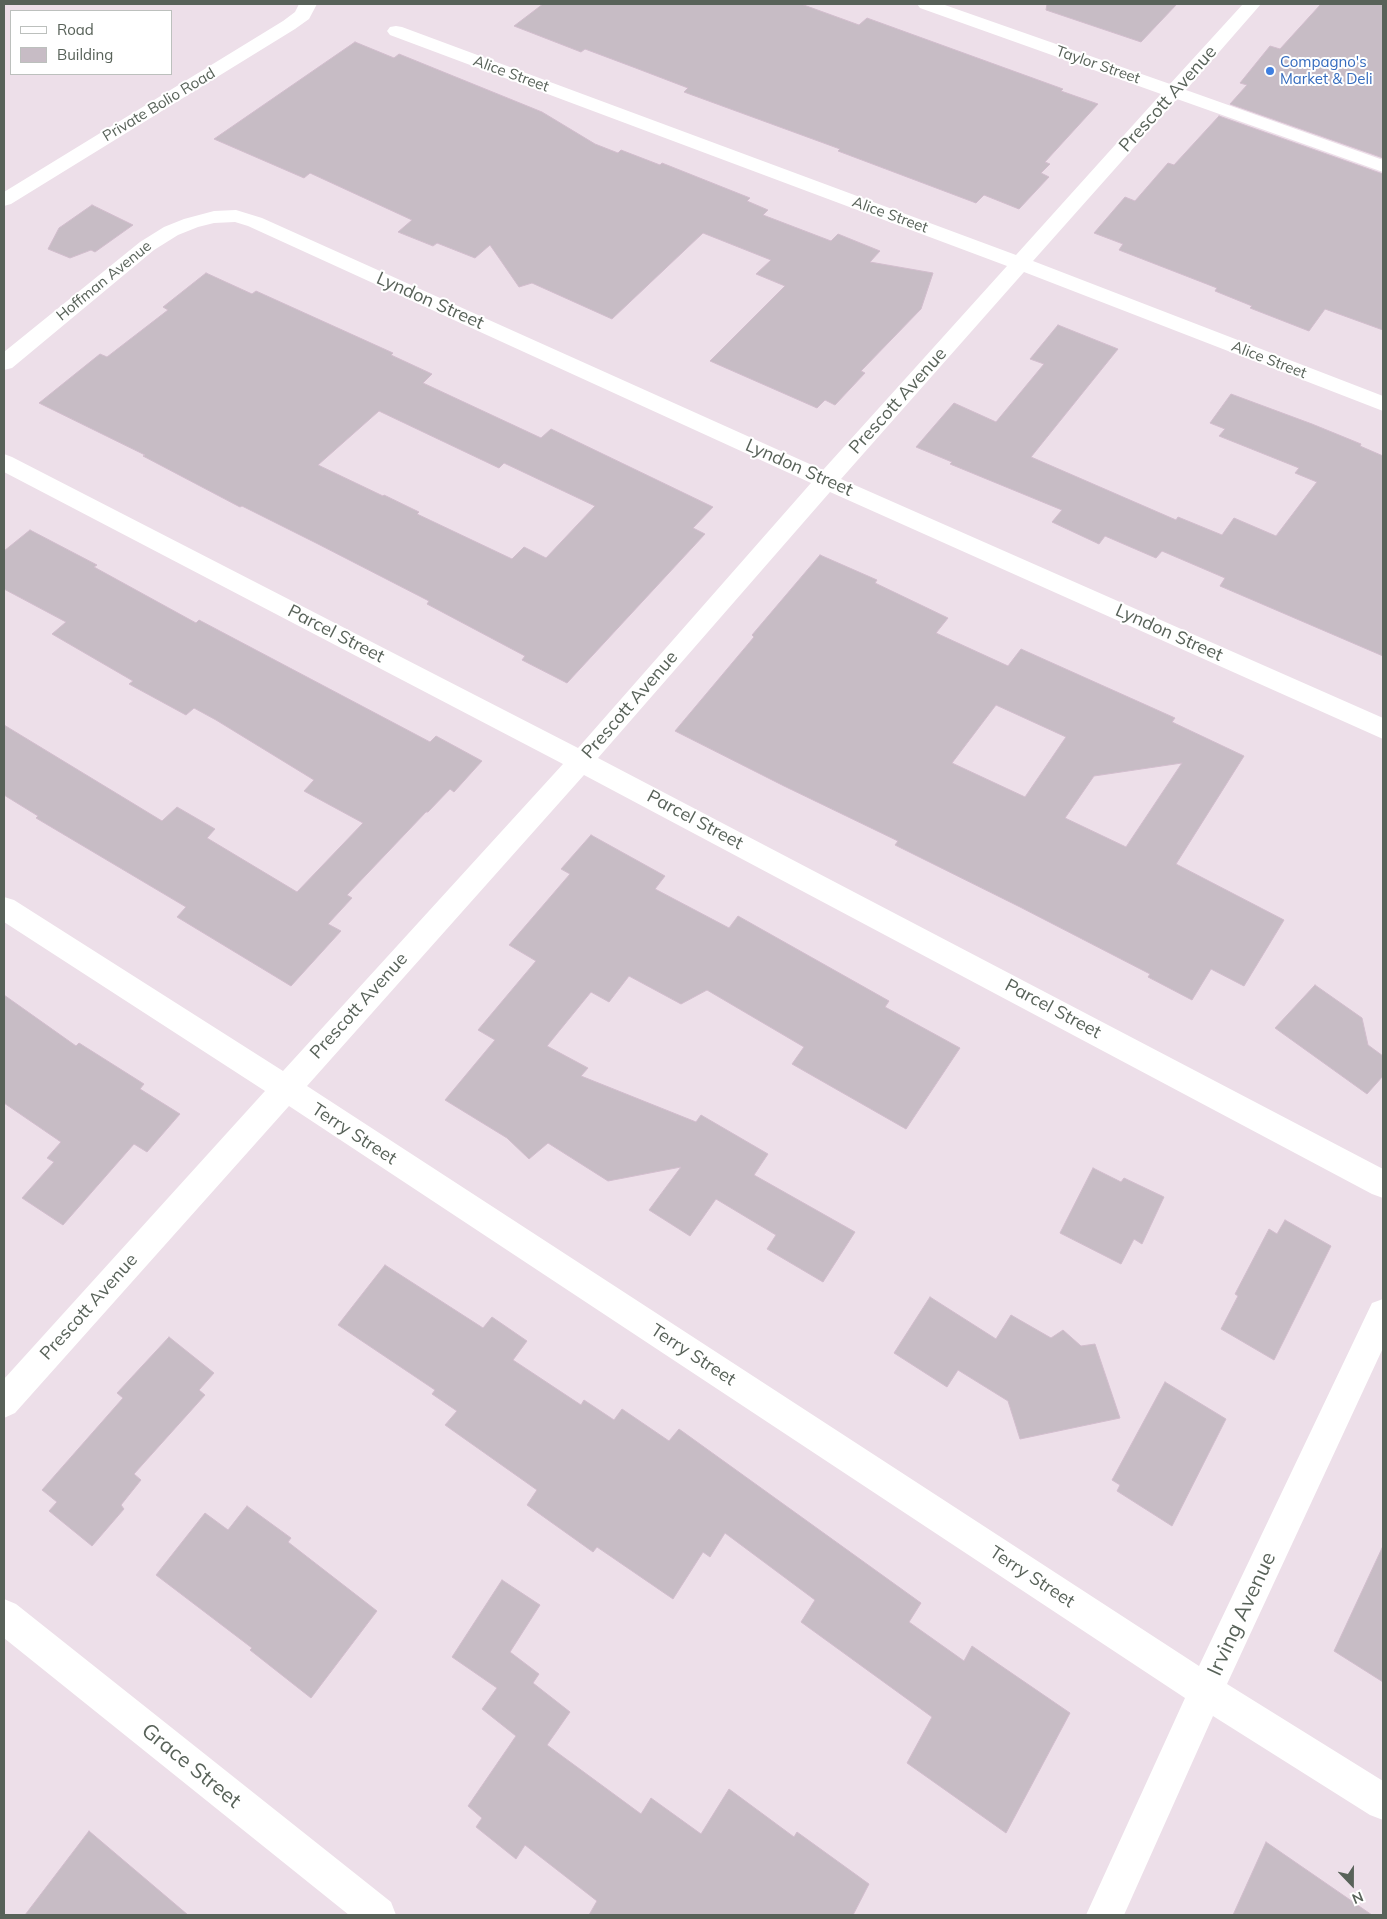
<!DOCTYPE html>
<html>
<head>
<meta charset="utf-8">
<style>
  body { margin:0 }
  #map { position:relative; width:1387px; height:1919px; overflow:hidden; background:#eddfe9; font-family:Mulish,sans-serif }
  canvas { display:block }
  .frame { position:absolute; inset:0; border:5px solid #586259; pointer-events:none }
  .legend { position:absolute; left:10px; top:10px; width:162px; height:65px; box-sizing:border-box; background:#fff; border:1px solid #bcc0bd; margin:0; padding:6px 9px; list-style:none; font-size:15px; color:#586259 }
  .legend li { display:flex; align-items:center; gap:10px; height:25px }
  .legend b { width:25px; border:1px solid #bcc0bd }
  .north { position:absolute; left:1327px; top:1859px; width:50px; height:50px; -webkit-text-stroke:4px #fff; paint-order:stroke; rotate:158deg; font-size:14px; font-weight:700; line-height:20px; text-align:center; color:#586259 }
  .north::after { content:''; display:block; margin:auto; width:18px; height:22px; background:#586259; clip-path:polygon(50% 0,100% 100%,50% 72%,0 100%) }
</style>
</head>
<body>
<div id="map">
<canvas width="1387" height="1919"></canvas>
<div class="frame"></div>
<ul class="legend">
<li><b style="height:6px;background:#fff"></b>Road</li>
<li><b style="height:14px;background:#c7bcc5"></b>Building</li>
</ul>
<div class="north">N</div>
</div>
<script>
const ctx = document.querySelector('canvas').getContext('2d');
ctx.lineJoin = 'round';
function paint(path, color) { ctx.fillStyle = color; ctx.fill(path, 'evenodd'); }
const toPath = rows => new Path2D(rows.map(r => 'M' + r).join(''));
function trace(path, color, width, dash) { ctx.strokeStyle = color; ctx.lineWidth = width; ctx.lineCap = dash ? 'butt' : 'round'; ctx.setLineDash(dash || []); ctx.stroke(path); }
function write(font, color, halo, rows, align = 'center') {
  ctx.font = font + ' Mulish,sans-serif'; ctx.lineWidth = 4; ctx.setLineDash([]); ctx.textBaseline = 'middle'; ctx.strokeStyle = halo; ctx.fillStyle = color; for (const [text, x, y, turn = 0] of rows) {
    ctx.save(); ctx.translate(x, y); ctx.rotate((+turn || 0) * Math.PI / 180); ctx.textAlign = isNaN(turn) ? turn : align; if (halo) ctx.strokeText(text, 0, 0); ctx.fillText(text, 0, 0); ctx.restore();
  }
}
const building = toPath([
  [543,4,801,4,859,25,867,18,1063,89,1061,91,1098,104,1045,162,1050,164,1041,173,1049,177,1019,209,984,195,976,203,838,151,840,149,684,92,688,88,633,67,585,49,581,52,514,26,543,4],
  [1047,4,1177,4,1141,42,1046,10,1047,4],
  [1321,4,1383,4,1383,158,1230,104,1247,85,1240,83,1270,46,1280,49,1321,4],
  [355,42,394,58,399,54,542,112,595,144,618,153,621,150,660,165,662,163,750,198,747,201,768,210,763,215,831,241,838,234,880,251,870,262,933,273,921,309,861,371,865,373,835,405,825,400,817,408,710,361,785,286,756,274,771,260,703,233,612,319,532,283,519,287,490,245,475,258,437,243,433,246,398,232,412,220,310,173,304,178,214,139,355,42],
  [1219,116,1383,174,1383,330,1325,309,1309,331,1250,308,1252,306,1215,291,1217,288,1119,250,1123,244,1094,233,1125,197,1135,201,1168,163,1174,165,1219,116],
  [92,205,133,225,95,252,91,250,70,258,48,249,59,228,92,205],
  [206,273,252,294,256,291,393,353,391,355,432,374,423,383,541,438,551,429,713,507,693,528,705,534,567,683,522,660,525,656,427,604,429,601,318,544,242,506,240,507,143,456,145,455,39,403,100,354,107,357,168,310,163,307,206,273],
  [379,411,499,468,504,463,595,506,546,558,524,547,512,559,417,514,419,512,384,495,383,496,318,465,379,411],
  [1058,325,1118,349,1031,457,1176,520,1178,517,1222,535,1234,518,1276,536,1317,482,1295,473,1299,468,1219,436,1225,429,1210,423,1231,394,1312,424,1361,444,1360,446,1383,456,1383,656,1220,586,1225,578,1162,551,1156,558,1105,536,1099,544,1052,522,1062,510,950,464,952,462,916,447,954,403,996,422,1044,364,1030,359,1058,325],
  [30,530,97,565,94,567,196,623,199,620,430,742,436,736,482,761,454,792,450,789,428,812,426,812,347,895,352,898,328,924,341,931,291,986,177,917,186,907,36,818,38,816,4,795,4,725,162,821,177,807,215,829,207,838,297,892,363,823,304,791,314,780,216,720,194,708,186,715,129,684,133,681,52,634,66,622,4,589,4,551,30,530],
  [820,555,877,580,875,583,948,618,936,633,1008,666,1021,649,1175,718,1172,722,1244,756,1176,864,1284,920,1244,986,1211,969,1192,1000,1148,977,1150,974,1020,907,895,845,898,841,784,786,675,731,754,637,752,635,820,555],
  [996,705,1066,737,1025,797,952,763,996,705],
  [1182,763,1126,847,1065,818,1094,776,1182,763],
  [591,835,665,876,655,889,729,928,738,916,889,1001,885,1007,960,1048,906,1129,792,1064,804,1047,707,990,681,1004,629,976,609,1002,591,992,547,1046,588,1068,581,1076,696,1122,701,1115,768,1154,754,1175,855,1232,823,1282,767,1249,776,1235,716,1199,690,1236,649,1210,681,1167,608,1181,548,1143,529,1159,507,1138,445,1100,495,1040,478,1030,536,961,509,945,570,874,561,869,591,835],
  [1315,985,1362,1018,1368,1045,1383,1056,1383,1076,1367,1094,1275,1028,1315,985],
  [4,995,76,1046,79,1043,144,1084,140,1089,180,1114,147,1152,134,1144,63,1225,22,1198,54,1162,47,1158,61,1142,4,1103,4,995],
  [1093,1168,1121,1182,1124,1178,1164,1197,1142,1244,1134,1239,1121,1264,1060,1233,1093,1168],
  [1285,1220,1331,1246,1274,1360,1221,1329,1238,1296,1235,1294,1269,1229,1277,1234,1285,1220],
  [385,1265,483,1328,492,1317,527,1341,513,1360,581,1405,584,1400,614,1420,622,1409,669,1441,679,1429,921,1603,909,1622,964,1661,972,1646,1070,1713,1006,1833,907,1763,932,1717,801,1622,815,1600,725,1533,710,1557,703,1552,673,1599,597,1547,593,1552,527,1505,537,1490,445,1425,457,1411,432,1394,435,1390,338,1325,385,1265],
  [930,1297,996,1339,1011,1315,1051,1338,1063,1330,1081,1346,1095,1344,1120,1418,1020,1439,1008,1401,958,1370,947,1387,894,1353,930,1297],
  [169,1337,214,1373,199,1390,205,1395,134,1474,141,1480,121,1505,124,1509,92,1546,49,1511,57,1502,42,1490,123,1398,117,1393,169,1337],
  [1165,1382,1226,1419,1172,1526,1117,1491,1120,1485,1112,1480,1165,1382],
  [247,1506,291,1538,288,1542,377,1611,311,1698,250,1650,252,1648,156,1575,205,1513,228,1530,247,1506],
  [1383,1546,1383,1682,1334,1651,1383,1546],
  [502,1580,540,1605,510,1652,539,1674,533,1683,570,1712,547,1745,641,1814,651,1798,701,1834,729,1789,794,1837,797,1832,869,1884,853,1915,589,1915,597,1901,525,1845,516,1859,476,1827,482,1818,468,1806,516,1736,482,1709,497,1688,452,1657,502,1580],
  [89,1831,188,1915,25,1915,89,1831],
  [1266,1842,1372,1915,1233,1915,1266,1842]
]);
const minor = toPath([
  [299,4,317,4,309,19,295,29,11,204,4,206,4,192,283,21,295,12,299,4],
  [917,4,942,4,1170,84,1243,4,1261,4,1186,90,1383,160,1383,172,1177,99,1033,261,1383,396,1383,411,1024,272,841,479,1383,718,1383,739,830,492,598,758,1383,1169,1383,1198,1372,1194,584,775,307,1086,1199,1666,1372,1303,1383,1299,1383,1348,1227,1684,1383,1781,1383,1820,1370,1815,1213,1716,1124,1915,1086,1915,1185,1698,289,1106,15,1413,4,1418,4,1379,265,1091,4,922,4,897,14,900,283,1071,563,764,4,472,4,454,12,457,578,748,811,483,248,226,235,222,214,223,198,227,178,235,154,250,12,368,4,370,4,352,140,242,164,227,184,219,214,211,236,210,262,218,823,470,1007,266,390,35,387,31,390,27,396,26,402,27,1016,255,1161,94,920,8,917,4],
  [4,1599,16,1604,391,1902,396,1915,349,1915,4,1638,4,1599]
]);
const markers = [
  [1270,71,5,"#3f7fe0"]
];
const farShopnames = [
  ["Compagno's",1280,62],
  ["Market & Deli",1280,79]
];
const farStreetnames = [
  ["Taylor Street",1098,65,19],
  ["Alice Street",511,74,20],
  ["Private Bolio Road",159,105,-31],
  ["Alice Street",890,215,20],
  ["Hoffman Avenue",104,281,-39],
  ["Alice Street",1269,360,21]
];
const streetNames = [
  ["Prescott Avenue",1168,99,-48],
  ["Lyndon Street",430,301,24],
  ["Prescott Avenue",898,401,-48],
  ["Lyndon Street",799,468,24],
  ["Lyndon Street",1169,633,24],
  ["Parcel Street",336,634,27],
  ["Prescott Avenue",630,705,-49],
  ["Parcel Street",695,820,28],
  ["Prescott Avenue",359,1006,-48],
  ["Parcel Street",1053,1009,28],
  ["Terry Street",354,1134,33],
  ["Prescott Avenue",89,1307,-48],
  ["Terry Street",693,1355,33],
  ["Terry Street",1032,1577,33]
];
const nearStreetnames = [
  ["Irving Avenue",1242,1614,-65],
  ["Grace Street",191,1766,39]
];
paint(building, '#c7bcc5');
trace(building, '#d2bdcd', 1);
paint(minor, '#fff');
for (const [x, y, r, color] of markers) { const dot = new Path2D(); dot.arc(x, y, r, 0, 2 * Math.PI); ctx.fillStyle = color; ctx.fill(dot); trace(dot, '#fff', 2); }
write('15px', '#366cbe', '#fff', farShopnames, 'left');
write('15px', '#586259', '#fff', farStreetnames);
write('18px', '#586259', '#fff', streetNames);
write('21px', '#586259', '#fff', nearStreetnames);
</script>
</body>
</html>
